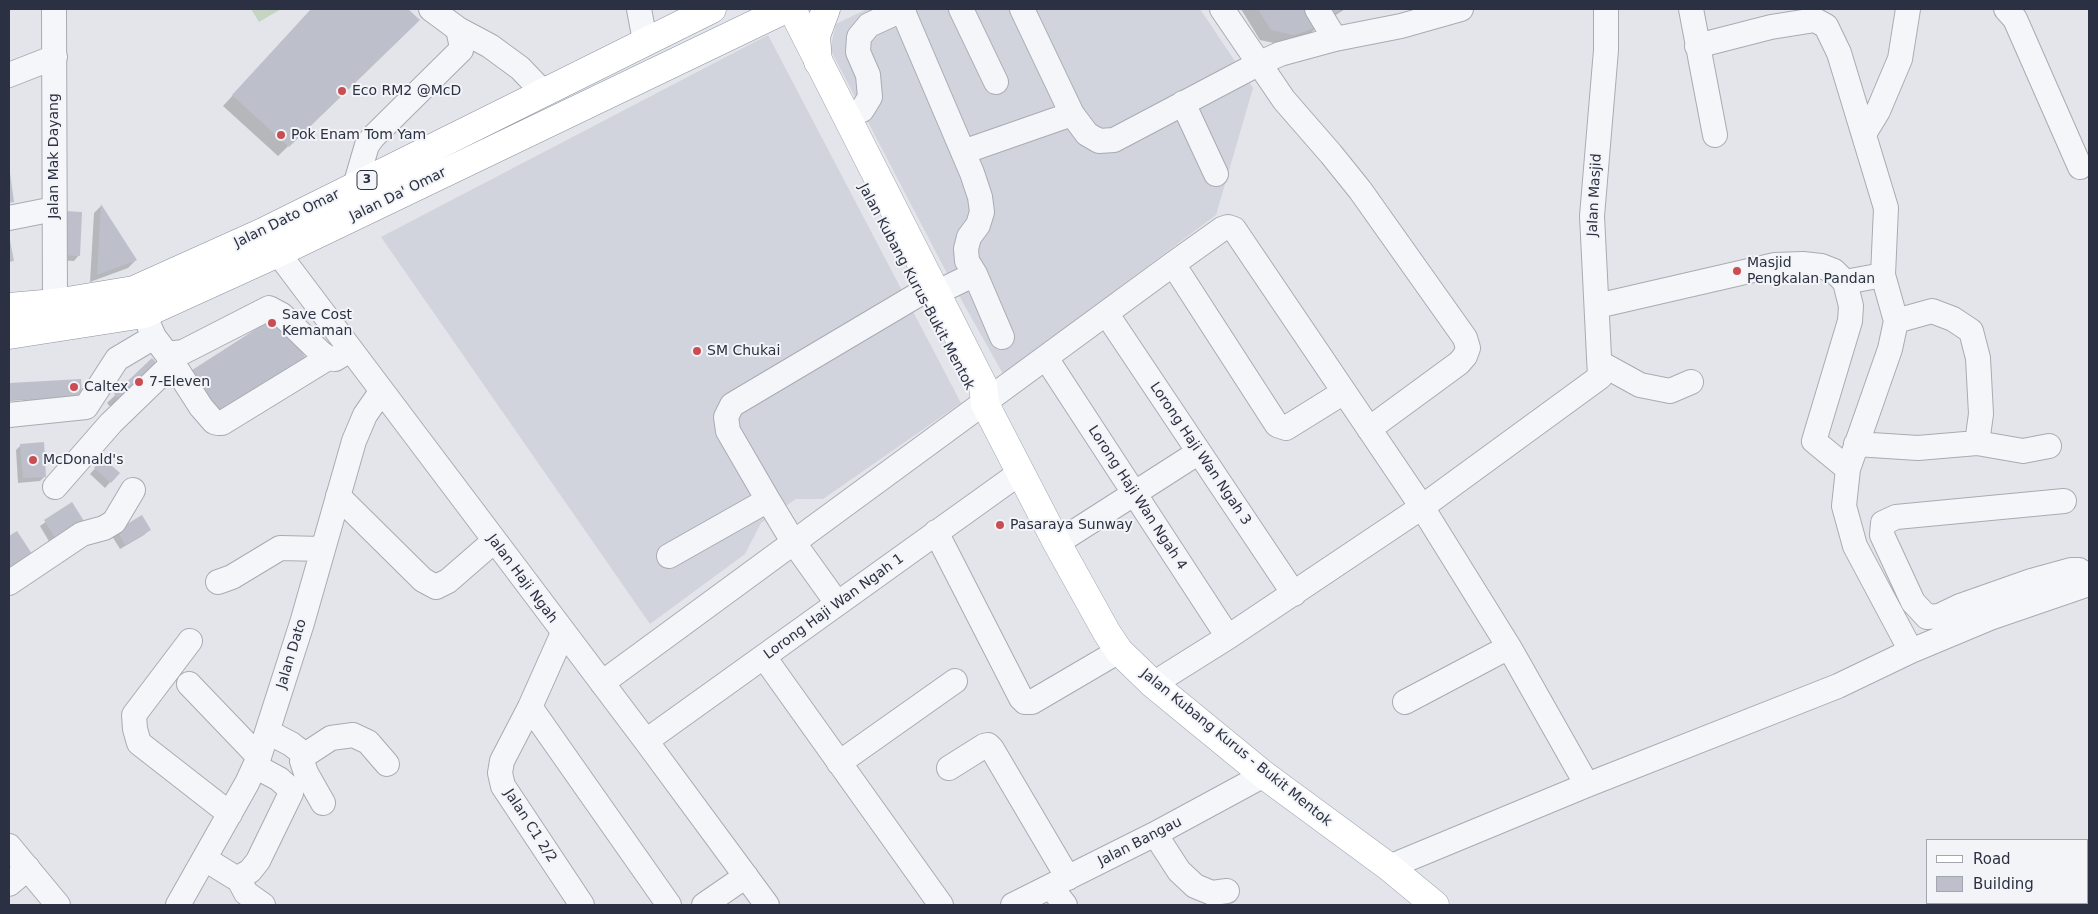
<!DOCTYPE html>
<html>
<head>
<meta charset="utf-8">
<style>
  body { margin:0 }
  #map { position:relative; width:2098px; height:914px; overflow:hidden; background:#e3e5ea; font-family:"DejaVu Sans",sans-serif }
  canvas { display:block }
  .frame { position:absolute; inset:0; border:10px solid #2b3142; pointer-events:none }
  .legend { position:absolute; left:1926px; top:839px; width:162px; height:65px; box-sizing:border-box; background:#f2f4f8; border:1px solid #a2a6af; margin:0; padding:6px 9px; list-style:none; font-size:15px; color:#2b3142 }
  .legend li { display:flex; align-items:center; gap:10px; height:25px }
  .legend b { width:25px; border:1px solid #a2a6af }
</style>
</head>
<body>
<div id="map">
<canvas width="2098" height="914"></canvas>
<div class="frame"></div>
<ul class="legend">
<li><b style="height:6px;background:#fff"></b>Road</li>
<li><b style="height:14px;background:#bdc0ca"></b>Building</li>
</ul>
</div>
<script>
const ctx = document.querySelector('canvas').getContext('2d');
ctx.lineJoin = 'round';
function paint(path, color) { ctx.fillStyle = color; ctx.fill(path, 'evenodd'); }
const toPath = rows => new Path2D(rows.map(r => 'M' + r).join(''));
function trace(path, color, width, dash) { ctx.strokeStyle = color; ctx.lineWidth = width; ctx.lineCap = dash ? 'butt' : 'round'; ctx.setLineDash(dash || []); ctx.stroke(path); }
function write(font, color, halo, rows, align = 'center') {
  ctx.font = font + ' "DejaVu Sans",sans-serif'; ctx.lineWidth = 4; ctx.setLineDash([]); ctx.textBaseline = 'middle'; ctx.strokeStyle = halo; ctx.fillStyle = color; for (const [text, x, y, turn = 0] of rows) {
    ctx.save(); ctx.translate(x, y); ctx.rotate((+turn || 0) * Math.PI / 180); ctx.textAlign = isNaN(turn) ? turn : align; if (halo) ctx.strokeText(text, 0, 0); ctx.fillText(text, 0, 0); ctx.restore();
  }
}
const built = toPath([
  [867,9,1200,9,1253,88,1216,215,1003,374,953,285,830,49,836,24],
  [768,35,961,403,823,499,796,499,761,523,745,554,650,624,381,237]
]);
const green = toPath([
  [251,9,281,9,259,22]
]);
const shadow = toPath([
  [312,9,406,9,418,20,278,156,223,106],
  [1241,9,1308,9,1318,26,1308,36,1283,45,1260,40],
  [1312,9,1345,9,1322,24],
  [101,206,136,260,128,268,90,282,94,213],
  [60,217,79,255,74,261,58,260],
  [152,360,116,413,107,403],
  [80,380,81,395,79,397,24,416,23,400,9,401,9,384],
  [21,445,45,476,40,481,18,483,16,450],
  [103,460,118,473,105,488,90,474],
  [71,504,77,525,50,543,40,526],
  [149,530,144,535,120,549,112,536,117,531]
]);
const building = toPath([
  [311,9,408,9,420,20,289,147,232,95],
  [1258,9,1309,9,1320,26,1294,35,1271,30],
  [1329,9,1342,9,1332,15],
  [10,173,14,202,9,203,9,174],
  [101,204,137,260,97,275],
  [65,211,82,212,80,256,63,255],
  [9,235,14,261,9,262],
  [270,320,285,325,309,363,215,421,186,374],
  [152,358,163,370,125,406,114,394],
  [81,379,82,395,71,396,72,412,26,415,25,399,9,400,9,383],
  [44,442,46,477,23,478,20,444],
  [103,458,120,473,111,483,94,468],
  [72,502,84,521,56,539,44,520],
  [142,515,151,530,125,545,117,530],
  [17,531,34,557,9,573,9,536]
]);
const minor = toPath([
  [54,9,55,303],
  [639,9,645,41],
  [902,9,972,173,980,197,982,212,978,225,969,237,966,249,967,261,975,274],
  [961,9,996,82],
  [1022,9,1072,114,1087,134,1099,141,1114,140,1258,64,1280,54,1335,39,1401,26,1461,9],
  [1222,9,1284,100,1331,154,1360,190,1465,338,1468,348,1465,356,1459,363,1369,429],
  [1317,9,1335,39],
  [1691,9,1715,135],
  [2006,9,2015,19,2080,167],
  [458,29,490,46,520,68,543,92],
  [1697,46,1771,27,1815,20,1826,26,1839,53,1886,208,1883,275,1896,321,1890,349,1848,469,1844,506,1855,546,1911,651],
  [9,75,55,57],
  [1183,103,1216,174],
  [847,118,862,110,870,97,868,75,858,52,859,37,869,25,904,9],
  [1864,134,1878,111,1900,59,1908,9],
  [963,152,1072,114],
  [355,186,367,145,373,137,461,50,461,43,458,29,431,9],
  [9,218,54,209],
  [278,253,646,741,767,905],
  [1173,264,1277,425,1286,428,1344,392],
  [1845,282,1883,275],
  [936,293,975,274,1002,337],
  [1597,306,1775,265,1803,264,1821,266,1834,271,1845,282,1851,306,1850,321,1814,441,1848,469],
  [1106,313,1294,594],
  [144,314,154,337,167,354,183,352,269,308,282,315,321,353,328,358,335,359,350,350],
  [1896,321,1932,311,1953,319,1971,331,1978,358,1981,414,1977,443],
  [167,354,201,407,214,422,218,423,222,423,328,358],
  [1046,358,1228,637],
  [1600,363,1640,385,1670,391,1691,382],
  [9,415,86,407,117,359,154,337],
  [1856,444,1918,448,1977,443,2023,451,2049,446],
  [55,487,111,423,173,363],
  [338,496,423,580,436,587,448,581,494,541],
  [2064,501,1896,517,1883,523,1882,535,1913,602,1927,617,1939,616,1960,606,2031,581,2071,570,2079,570,2089,579],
  [936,532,1021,698,1025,702,1032,702,1119,651],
  [1057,543,1199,452],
  [669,556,768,500],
  [218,582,232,577,280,548,323,549],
  [9,583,82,534,104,528,114,522,133,490],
  [837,603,794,543,768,500,728,431,726,417,732,405,919,294],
  [563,633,530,707,502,761,500,773,503,786,582,905],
  [190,641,134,715,135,729,139,743,230,814],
  [764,657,941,905],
  [602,683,1173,264,1222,229,1228,227,1234,229,1422,507,1509,647,1587,785],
  [189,684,259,757],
  [1153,684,1228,637,1422,507,1600,377,1592,216,1606,50,1606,9],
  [1405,702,1509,647],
  [530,707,669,905],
  [268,732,291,744,305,755,331,738,353,735,368,742,387,764],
  [646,741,1021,472],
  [305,755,302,761,306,773,323,803],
  [839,763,955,681],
  [949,768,984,746,988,745,992,749,1068,878],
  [1155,834,1179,871,1195,886,1212,893,1227,891],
  [9,846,58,905],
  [205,859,234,877,238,878,250,871,258,861,291,793,289,788,279,779,255,766],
  [1389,867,1587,785,1838,686,1911,651,1990,618,2089,584],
  [238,878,246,893,263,905],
  [9,884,28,868],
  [1051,887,1065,905],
  [178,905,247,783,259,757,302,623,354,441,365,415,381,392],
  [704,905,746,876],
  [1013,905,1155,834,1264,775]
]);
const major = toPath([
  [792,9,983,385,985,404,1057,543,1107,633,1119,651,1153,684,1264,775,1389,867,1435,905]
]);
const highway = toPath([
  [818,62,816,36,826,9],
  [9,307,55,303,134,290,263,232,712,9],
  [9,335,144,314,278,253,786,9]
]);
const markers = [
  [342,91,5,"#c94d53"],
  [281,135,5,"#c94d53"],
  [1737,271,5,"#c94d53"],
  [272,323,5,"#c94d53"],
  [697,351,5,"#c94d53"],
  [139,382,5,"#c94d53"],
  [74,387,5,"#c94d53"],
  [33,460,5,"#c94d53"],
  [1000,525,5,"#c94d53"]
];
const shields = [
  [367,180,20]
];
const shieldNames = [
  ["3",367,180]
];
const poiNames = [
  ["Eco RM2 @McD",352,91],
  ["Pok Enam Tom Yam",291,135],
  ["Masjid",1747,263],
  ["Pengkalan Pandan",1747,279],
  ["Save Cost",282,315],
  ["Kemaman",282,331],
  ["SM Chukai",707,351],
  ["7-Eleven",149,382],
  ["Caltex",84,387],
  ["McDonald's",43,460],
  ["Pasaraya Sunway",1010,525]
];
const streetNames = [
  ["Jalan Mak Dayang",54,156,-90],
  ["Jalan Da' Omar",398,195,-26],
  ["Jalan Masjid",1595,195,-87],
  ["Jalan Dato Omar",287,219,-26],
  ["Jalan Kubang Kurus-Bukit Mentok",916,287,62],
  ["Lorong Haji Wan Ngah 3",1200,454,56],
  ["Lorong Haji Wan Ngah 4",1137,498,57],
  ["Jalan Haji Ngah",522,579,53],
  ["Lorong Haji Wan Ngah 1",834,607,-36],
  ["Jalan Dato",292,654,-73],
  ["Jalan Kubang Kurus - Bukit Mentok",1236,748,39],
  ["Jalan C1 2/2",530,826,57],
  ["Jalan Bangau",1140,842,-27]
];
paint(built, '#d1d4dc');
paint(green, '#c6d4c4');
paint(shadow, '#0003');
paint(building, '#bdc0ca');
trace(minor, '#a8abb4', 26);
trace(major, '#a2a8b6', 29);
trace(highway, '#8b91a0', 29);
trace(minor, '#f5f6f9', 24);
trace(major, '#fff', 28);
trace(highway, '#fff', 28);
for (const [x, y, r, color] of markers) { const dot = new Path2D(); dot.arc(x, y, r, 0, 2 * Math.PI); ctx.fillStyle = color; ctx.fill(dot); trace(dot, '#f2f4f8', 2); }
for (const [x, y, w] of shields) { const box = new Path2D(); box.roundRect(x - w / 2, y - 9.5, w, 19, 4); ctx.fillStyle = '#f2f4f8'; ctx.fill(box); trace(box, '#2b3142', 1); }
write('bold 12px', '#2b3142', null, shieldNames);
write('14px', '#2b3142', '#f2f4f8', poiNames, 'left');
write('14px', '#2b3142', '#f2f4f8', streetNames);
</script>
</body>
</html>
